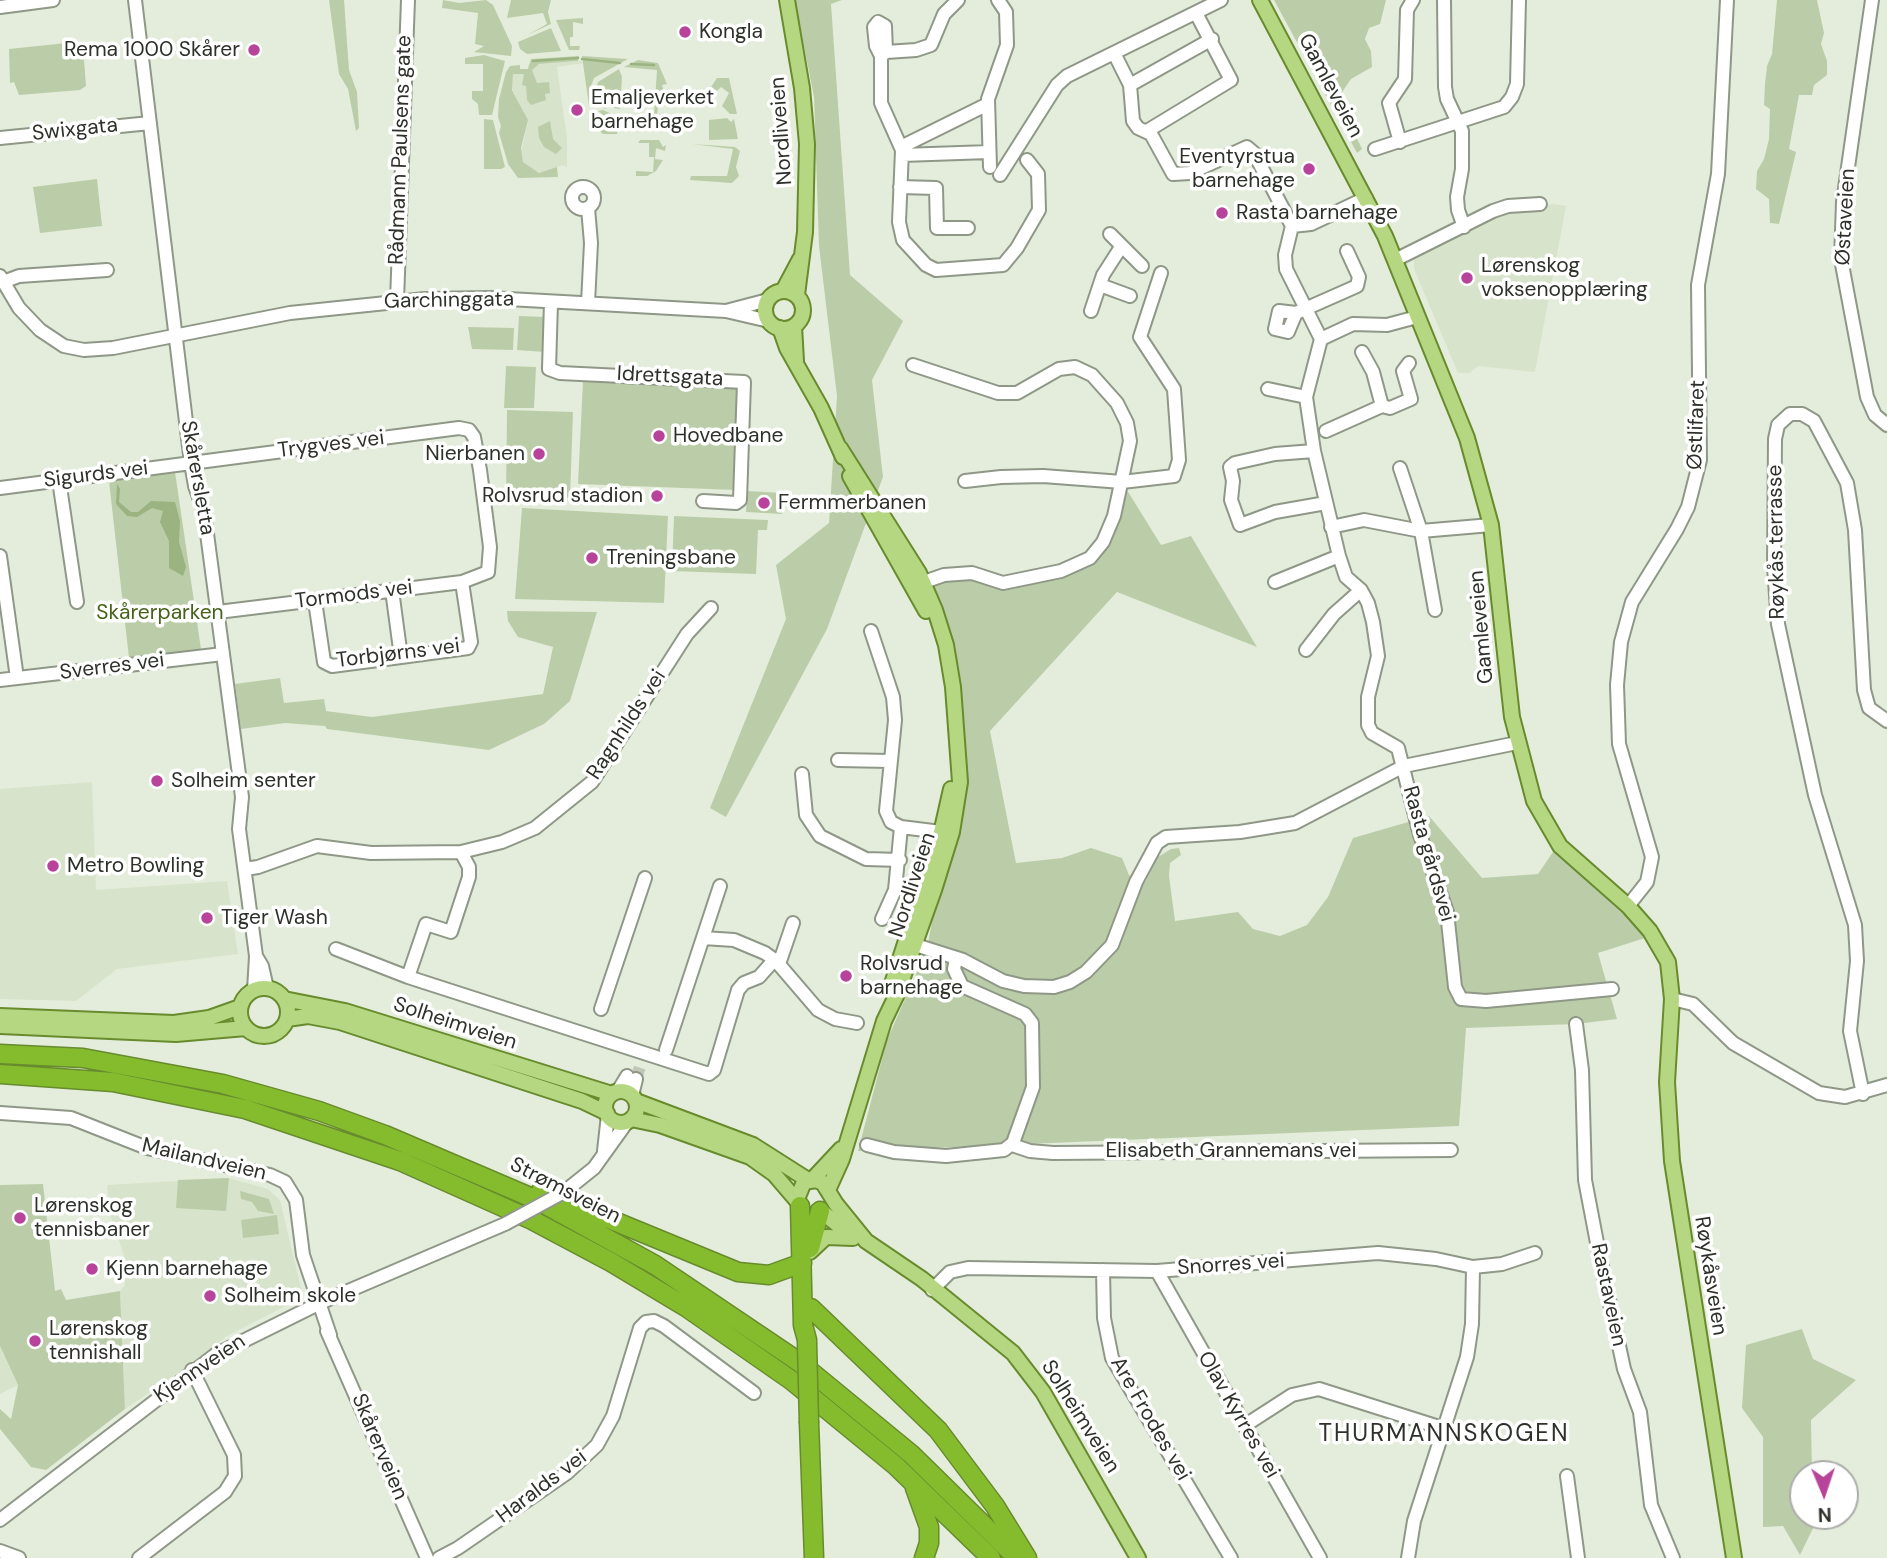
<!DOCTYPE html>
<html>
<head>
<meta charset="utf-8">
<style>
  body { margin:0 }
  #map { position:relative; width:1887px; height:1558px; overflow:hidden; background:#e4eddb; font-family:"DM Sans",sans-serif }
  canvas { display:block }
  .north { position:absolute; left:1789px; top:1460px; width:70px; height:70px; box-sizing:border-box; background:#fff; border:2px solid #abadaa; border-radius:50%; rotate:178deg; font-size:19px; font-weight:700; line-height:28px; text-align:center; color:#2e312a }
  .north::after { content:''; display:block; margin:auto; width:24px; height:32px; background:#b8439a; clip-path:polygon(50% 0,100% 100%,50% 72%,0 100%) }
</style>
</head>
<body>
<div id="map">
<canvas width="1887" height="1558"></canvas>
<div class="north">N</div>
</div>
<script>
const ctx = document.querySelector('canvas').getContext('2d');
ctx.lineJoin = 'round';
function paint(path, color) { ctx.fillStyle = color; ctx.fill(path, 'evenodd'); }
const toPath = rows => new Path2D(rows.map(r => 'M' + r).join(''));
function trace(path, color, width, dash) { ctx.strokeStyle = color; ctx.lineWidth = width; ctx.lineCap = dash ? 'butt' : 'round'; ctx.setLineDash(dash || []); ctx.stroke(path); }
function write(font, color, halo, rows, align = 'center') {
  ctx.font = font + ' "DM Sans",sans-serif'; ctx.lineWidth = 7; ctx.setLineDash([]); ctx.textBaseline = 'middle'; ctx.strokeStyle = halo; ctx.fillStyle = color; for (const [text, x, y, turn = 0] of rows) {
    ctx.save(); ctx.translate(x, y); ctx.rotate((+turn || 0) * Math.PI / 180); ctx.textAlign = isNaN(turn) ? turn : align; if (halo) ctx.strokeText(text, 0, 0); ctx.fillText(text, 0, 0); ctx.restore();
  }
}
const built = toPath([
  [581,61,584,63,557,67,567,138,567,167,562,165,543,173,532,171,523,162,521,153,528,121,512,88,513,74,516,70,528,69,528,65],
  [1553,204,1566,206,1535,372,1478,366,1470,373,1458,373,1414,269,1414,257,1502,211],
  [92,782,96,890,227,881,238,954,117,969,76,1001,0,999,0,789],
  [229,1178,268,1189,280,1200,302,1292,299,1299,227,1336,179,1373,125,1409,120,1291,125,1285,126,1261,110,1215,107,1185],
  [0,1346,18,1385,0,1394]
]);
const green = toPath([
  [329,0,344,0,349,70,357,92,359,128,356,131,348,89,339,74],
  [443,0,459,3,486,0,493,5,512,46,511,56,474,52,484,46,475,44,478,13,442,8],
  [511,0,551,0,548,12,551,24,527,35,547,24,543,13,507,18],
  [795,0,842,0,831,4,850,275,903,321,872,380,883,477,827,629,726,817,710,808,786,619,776,565,829,523,837,396,819,246,814,97],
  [1274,0,1386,0,1380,24,1369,28,1365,39,1371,51,1372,67,1351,79,1338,98,1362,149,1357,153],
  [1777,0,1817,0,1824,33,1821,44,1827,61,1827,75,1814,85,1812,95,1799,95,1789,149,1796,152,1779,224,1770,223,1769,199,1756,189,1757,171,1764,159,1769,139,1770,109,1764,105,1765,84,1767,66,1772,54],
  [583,18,583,24,573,22,573,37,570,37,570,46,580,46,579,50,569,50,556,20],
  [551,28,561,51,527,54,520,49,518,42],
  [76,42,83,47,86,86,80,90,19,95,14,82,10,83,9,49],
  [484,55,505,61,492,115,479,115,478,104,472,99,472,91,483,91,483,64,465,64,465,58],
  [579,56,578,61,539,64,532,70,537,83,549,82,550,93,545,94,546,100,531,105,527,100,526,86,522,85,524,74,513,74,512,90,528,120,521,148,523,162,539,173,557,167,558,177,518,178,508,164,499,133,501,126,498,117,499,99,506,72,510,66,520,65,520,69,528,69,531,59],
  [582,56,628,59,594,78,591,86,593,107,589,106],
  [638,60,658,63,667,84,662,85,665,96,659,98,657,115,654,115,657,70,624,67],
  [619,69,622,77,620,109,613,108,617,100,610,97,602,99,606,109,598,106,601,103,599,90,596,89,598,82],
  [717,78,729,78,737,114,730,114,722,106,729,93,721,87,717,91,711,87],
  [603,110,619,117,617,134,603,134,598,129,601,113,598,111],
  [727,118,731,122,734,119,738,139,709,140,709,120],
  [484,119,493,120,505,167,501,169,484,169],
  [550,121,553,139,562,148,556,154,544,147,539,138,538,127],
  [640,140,659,140,663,147,666,145,665,151,656,148,655,159,663,160,656,171,647,176,636,176,636,171,653,172,654,157,649,157,649,143,638,143],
  [692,144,735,147,740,151,736,167,739,176,732,183,690,180,691,176,727,176,733,149],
  [97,179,102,226,40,233,33,187],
  [519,316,547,317,545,352,517,350],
  [468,327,514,328,513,350,472,349],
  [506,366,536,367,534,408,504,408],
  [583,381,740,387,736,490,578,484],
  [507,410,573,412,570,498,506,496],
  [175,472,201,649,129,658,109,481],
  [1122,482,1161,545,1191,536,1257,647,1117,592,990,731,1016,863,1062,858,1091,848,1122,858,1129,875,1145,883,1158,857,1171,849,1179,848,1181,855,1170,863,1169,876,1175,921,1238,912,1253,929,1280,936,1307,925,1328,897,1353,838,1429,816,1482,878,1538,874,1555,849,1648,937,1598,953,1617,1019,1576,1024,1466,1028,1459,1126,858,1151,887,1040,927,949,956,788,946,654,921,588,961,573,991,581,1090,558],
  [747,491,783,493,782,514,746,512],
  [522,508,668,516,664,603,515,599],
  [674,516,768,520,767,530,758,530,756,574,672,571],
  [507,611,597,612,570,701,544,724,489,750,327,729,325,726,285,723,241,729,235,684,280,678,284,703,324,699,326,711,372,717,543,694,553,647,518,637,508,621],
  [229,1178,226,1211,176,1208,178,1180],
  [43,1184,55,1291,61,1289,66,1300,120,1291,125,1409,46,1470,31,1467,0,1429,0,1409,11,1419,18,1385,0,1346,0,1185],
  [240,1191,269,1199,274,1214,258,1211,252,1202,241,1199],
  [277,1215,279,1234,243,1238,241,1220],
  [1802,1329,1813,1359,1856,1380,1811,1420,1812,1474,1803,1474,1803,1516,1819,1516,1800,1555,1783,1526,1763,1527,1763,1437,1742,1408,1746,1345]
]);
const water = toPath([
  [117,484,120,489,119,502,131,512,138,512,151,501,175,502,180,521,179,542,186,567,183,576,169,568,169,541,160,522,163,511,152,508,137,517,127,516,116,504]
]);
const stream = toPath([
  [582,59,620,63],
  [533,61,578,58],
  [631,64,654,65]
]);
const minorTunnel = toPath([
  [636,1079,640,1067]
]);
const minor = toPath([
  [135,0,191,463,195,486,204,511,242,797,239,829,256,956,254,990],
  [958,0,944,14,931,45,916,50,886,52,881,56,881,103,902,150,899,222,903,240,926,265,936,270,1003,265,1017,248,1039,210,1038,174,1027,160],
  [1444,0,1445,87,1447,99,1462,131,1462,169,1457,197,1458,210,1464,227],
  [1872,0,1843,202,1841,259,1867,397,1875,415,1887,425],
  [0,7,53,0],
  [1114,53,1130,85,1133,121,1138,128,1151,134,1173,174,1190,173,1247,147,1254,153,1292,226,1311,224,1366,198],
  [881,56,876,46,874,27,878,22,885,26,886,52],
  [1130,85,1212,39],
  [1147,131,1231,80,1196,13],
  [0,138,150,123],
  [1400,142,1389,103,1405,79,1407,10,1413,0],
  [901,147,988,104],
  [1375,149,1504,107,1512,97,1517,84,1519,0],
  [902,155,989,152],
  [990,167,988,99,1007,45,1006,12,998,0],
  [1000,175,1057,85,1067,76,1221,0],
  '572 198a11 11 0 1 1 22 0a11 11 0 1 1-22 0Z',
  [900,187,936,188,937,228,968,228],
  [1292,226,1285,255,1286,269,1321,339],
  [1110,234,1142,266],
  [1395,260,1493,211,1508,206,1540,204],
  [0,276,19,308,40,330,64,346,84,350,113,348,290,313,425,299,490,298,726,311,769,321],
  [3,282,19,276,107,270],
  [1100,285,1130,296],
  [397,301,408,0],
  [551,302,549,369,560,373,744,382,740,500,736,503,703,501],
  [588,303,591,243,588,208],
  [726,311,768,300],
  [1091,311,1103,275,1121,247],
  [1279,311,1296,313,1288,332,1275,329,1279,311],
  [1296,313,1357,286,1359,277,1347,251],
  [1417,317,1387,325,1353,324,1321,339,1306,397,1314,451,1339,556,1346,577,1361,590,1368,603,1373,622,1378,656,1368,697,1368,725,1372,733,1398,748,1420,835,1447,912,1455,987,1461,999,1486,1001,1612,989],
  [1362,352,1373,372,1382,406],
  [913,365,998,393,1017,393,1059,369,1075,367,1092,375,1117,403,1127,423,1130,441,1114,516,1103,542,1090,558,1061,571,1003,583,972,573,944,575,924,582,917,591],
  [1268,389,1306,397],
  [1326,431,1382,406,1390,408,1411,399,1403,371,1409,363],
  [1314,451,1275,454,1235,463,1230,467,1233,481,1231,500,1240,525,1275,512,1326,503],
  [1400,468,1421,531,1435,610],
  [59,480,77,602],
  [965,481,1001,477,1043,476,1122,482,1174,476,1179,460,1174,389,1140,337,1161,273],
  [0,488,459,428,469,430,474,437,480,470,490,547,488,572,462,582,218,612],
  [1331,527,1364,520,1421,531,1491,525],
  [0,556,17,678],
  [1275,582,1339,556],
  [392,590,401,657],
  [315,601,324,662,332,666,401,657,468,648,471,642,462,582],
  [871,631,893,697,895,720,886,811,891,822,901,827,941,832,947,836],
  [1306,650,1334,614,1361,590],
  [0,680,223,654],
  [838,760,890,761],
  [802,774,806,815,820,836,866,859,900,860],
  [245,869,258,867,317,846,371,853,461,852,502,842,535,828,592,782,687,634,711,608],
  [1628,906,1647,882,1652,857,1619,744,1617,685,1621,642,1632,602,1677,529,1688,507,1700,460,1698,285,1718,174,1727,0],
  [882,919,895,890,901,827],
  [703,938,734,940,765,953,776,961,818,1010,835,1019,857,1023],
  [906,942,963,960,1003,981,1024,986,1054,987,1070,982,1086,972,1112,945,1136,882,1157,843,1166,837,1240,832,1295,823,1404,766,1517,743],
  [336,949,408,977,709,1074,714,1070,738,990,744,983,759,977,775,959],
  [256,956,262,966,267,988],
  [779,964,793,923],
  [408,977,426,924,451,932,469,877,469,867,461,852],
  [1672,999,1693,1004,1733,1043,1819,1093,1845,1097,1887,1085],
  [601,1009,645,878],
  [1576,1024,1582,1070,1585,1180,1598,1248,1624,1369,1640,1412,1651,1505,1673,1558],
  [666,1050,720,886],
  [618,1091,627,1076],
  [1863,1094,1850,1031,1857,961,1855,925,1815,795,1778,624,1774,567,1775,439,1778,425,1790,414,1802,414,1814,421,1847,483,1855,530,1864,690,1869,708,1887,721],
  [632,1096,636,1079],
  [0,1113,71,1118,147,1148,270,1175,285,1182,296,1200,303,1255,330,1335],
  [867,1145,894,1152,946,1156,1004,1150,1013,1143,1033,1087,1032,1023,1025,1014,962,986,954,969,956,958],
  [1012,1145,1030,1151,1053,1153,1451,1150],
  [604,1151,608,1115],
  [564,1192,594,1168,627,1122],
  [1103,1270,1104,1318,1112,1358,1231,1558],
  [1157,1271,1320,1558],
  [932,1290,950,1272,968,1268,1157,1271,1378,1253,1436,1259,1473,1267,1502,1264,1535,1253],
  [327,1331,427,1558],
  [1244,1426,1292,1395,1319,1389,1442,1428],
  [1567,1476,1578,1558],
  [0,1520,215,1355,320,1303,505,1224],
  [0,1551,19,1558],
  [139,1558,225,1492,235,1476,234,1455,192,1370],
  [439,1558,458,1548,567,1473,597,1445,613,1416,640,1328,646,1322,654,1321,664,1326,754,1393],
  [1408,1558,1414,1521,1467,1357,1472,1324,1473,1267]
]);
const major = toPath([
  [787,0,802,88,807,144,805,232,797,295],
  [1260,0,1385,236,1467,438,1491,525,1512,717,1534,801,1560,846,1628,906,1650,931,1668,962,1672,999,1667,1082,1672,1161,1734,1558],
  [783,291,800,259],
  '765 310a19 19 0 1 1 38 0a19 19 0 1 1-38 0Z',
  [794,326,796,361],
  [780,328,787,348,821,408,843,457],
  [850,476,926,611],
  [891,987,942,829,951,789],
  '240 1012a24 24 0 1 1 48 0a24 24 0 1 1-48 0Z',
  [284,999,345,1011,612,1094],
  [0,1016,174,1023,209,1018,240,1007],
  [287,1019,308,1016,340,1022,582,1101,607,1113],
  [0,1026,176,1034,246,1028],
  '605 1107a16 16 0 1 1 32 0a16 16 0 1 1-32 0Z',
  [636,1101,753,1145,808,1180],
  [631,1119,660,1125,750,1157,774,1174,798,1202],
  [812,1180,841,1149],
  [828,1190,842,1159,884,1021,897,994,934,890,952,832,960,782,953,687,946,645,935,610,919,573,840,448],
  [797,1199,804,1182,816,1180,823,1183,836,1204,866,1241,922,1279,1013,1353,1043,1392,1138,1558],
  [821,1211,849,1234],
  [810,1252,826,1237,853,1238]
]);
const highway = toPath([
  [0,1054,83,1058,223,1084,319,1111,385,1135,537,1200,655,1265,799,1362,911,1454,1017,1558],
  [0,1074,113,1082,245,1109,400,1161,532,1220,611,1262,686,1307,791,1380,896,1466,991,1558],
  [541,1191,738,1272,769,1275,802,1263],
  [800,1206,803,1325,807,1340],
  [810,1248,820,1211],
  [811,1308,938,1430,995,1506,1027,1558],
  [809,1423,814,1558],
  [915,1488,929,1527,929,1543,924,1558]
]);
const minorBridge = toPath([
  [505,1224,564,1192]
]);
const highwayBridge = toPath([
  [807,1342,809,1423]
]);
const markers = [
  [685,32,7,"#b8439a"],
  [254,50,7,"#b8439a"],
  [577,110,7,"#b8439a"],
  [1309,169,7,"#b8439a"],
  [1222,213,7,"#b8439a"],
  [1467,278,7,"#b8439a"],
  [659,436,7,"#b8439a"],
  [539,454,7,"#b8439a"],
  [657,496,7,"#b8439a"],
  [764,503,7,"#b8439a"],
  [592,558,7,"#b8439a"],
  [157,781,7,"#b8439a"],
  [53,866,7,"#b8439a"],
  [207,918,7,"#b8439a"],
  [846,976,7,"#b8439a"],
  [20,1218,7,"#b8439a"],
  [92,1269,7,"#b8439a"],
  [210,1296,7,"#b8439a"],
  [35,1341,7,"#b8439a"]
];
const poiNames = [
  ["Kongla",699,32],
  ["Rema 1000 Skårer",240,50,"right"],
  ["Emaljeverket",591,98],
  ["barnehage",591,122],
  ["Eventyrstua",1295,157,"right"],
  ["barnehage",1295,181,"right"],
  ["Rasta barnehage",1236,213],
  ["Lørenskog",1481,266],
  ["voksenopplæring",1481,290],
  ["Hovedbane",673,436],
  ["Nierbanen",525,454,"right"],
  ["Rolvsrud stadion",643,496,"right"],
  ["Fermmerbanen",778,503],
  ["Treningsbane",606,558],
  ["Solheim senter",171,781],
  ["Metro Bowling",67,866],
  ["Tiger Wash",221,918],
  ["Rolvsrud",860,964],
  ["barnehage",860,988],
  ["Lørenskog",34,1206],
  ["tennisbaner",34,1230],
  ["Kjenn barnehage",106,1269],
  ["Solheim skole",224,1296],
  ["Lørenskog",49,1329],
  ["tennishall",49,1353]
];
const streetNames = [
  ["Gamleveien",1330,86,62],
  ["Swixgata",75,130,-6],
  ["Nordliveien",782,131,-94],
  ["Rådmann Paulsens gate",401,150,-88],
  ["Østaveien",1846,217,-87],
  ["Garchinggata",449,301,-1],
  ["Idrettsgata",670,377,3],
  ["Østlifaret",1697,425,-88],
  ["Trygves vei",331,445,-7],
  ["Sigurds vei",96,475,-7],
  ["Skårersletta",197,478,80],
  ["Røykås terrasse",1777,542,-91],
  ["Tormods vei",354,595,-7],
  ["Gamleveien",1482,627,-95],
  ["Torbjørns vei",398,654,-7],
  ["Sverres vei",112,667,-7],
  ["Ragnhilds vei",627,725,-57],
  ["Rasta gårdsvei",1428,854,74],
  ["Nordliveien",913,885,-72],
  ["Solheimveien",455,1024,18],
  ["Elisabeth Grannemans vei",1231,1151],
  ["Mailandveien",204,1160,13],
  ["Strømsveien",565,1191,27],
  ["Snorres vei",1231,1265,-4],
  ["Røykåsveien",1710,1276,81],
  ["Rastaveien",1608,1295,78],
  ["Kjennveien",200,1369,-34],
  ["Olav Kyrres vei",1238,1415,60],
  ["Solheimveien",1080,1417,58],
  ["Are Frodes vei",1150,1419,60],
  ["Skårerveien",379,1447,67],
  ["Haralds vei",542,1487,-37]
];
const parkNames = [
  ["Skårerparken",160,613]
];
const quarterNames = [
  ["THURMANNSKOGEN",1444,1435]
];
paint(built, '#d8e3cb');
paint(green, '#bbcda8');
paint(water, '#9ab380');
trace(stream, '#9ab380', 2.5);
trace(minorTunnel, '#c0c7b8', 12, [12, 6]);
trace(minor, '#8f9887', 16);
trace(major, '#678b2d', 18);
trace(highway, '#678b2d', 21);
trace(minor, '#fff', 12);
trace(major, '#b6d782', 14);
trace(highway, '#85bc2e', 18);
trace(minorBridge, '#8f9887', 16, []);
trace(highwayBridge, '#678b2d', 21, []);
trace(minorBridge, '#fff', 12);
trace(highwayBridge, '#85bc2e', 18);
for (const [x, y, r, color] of markers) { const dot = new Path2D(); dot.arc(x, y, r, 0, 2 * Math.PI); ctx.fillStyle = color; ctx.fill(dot); trace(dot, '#fff', 2.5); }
write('21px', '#2e312a', '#fff', poiNames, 'left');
write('21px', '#2e312a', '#fff', streetNames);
write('21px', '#456218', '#fff', parkNames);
ctx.letterSpacing = '2px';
write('24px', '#2e312a', '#fff', quarterNames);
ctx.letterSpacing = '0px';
</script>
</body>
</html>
